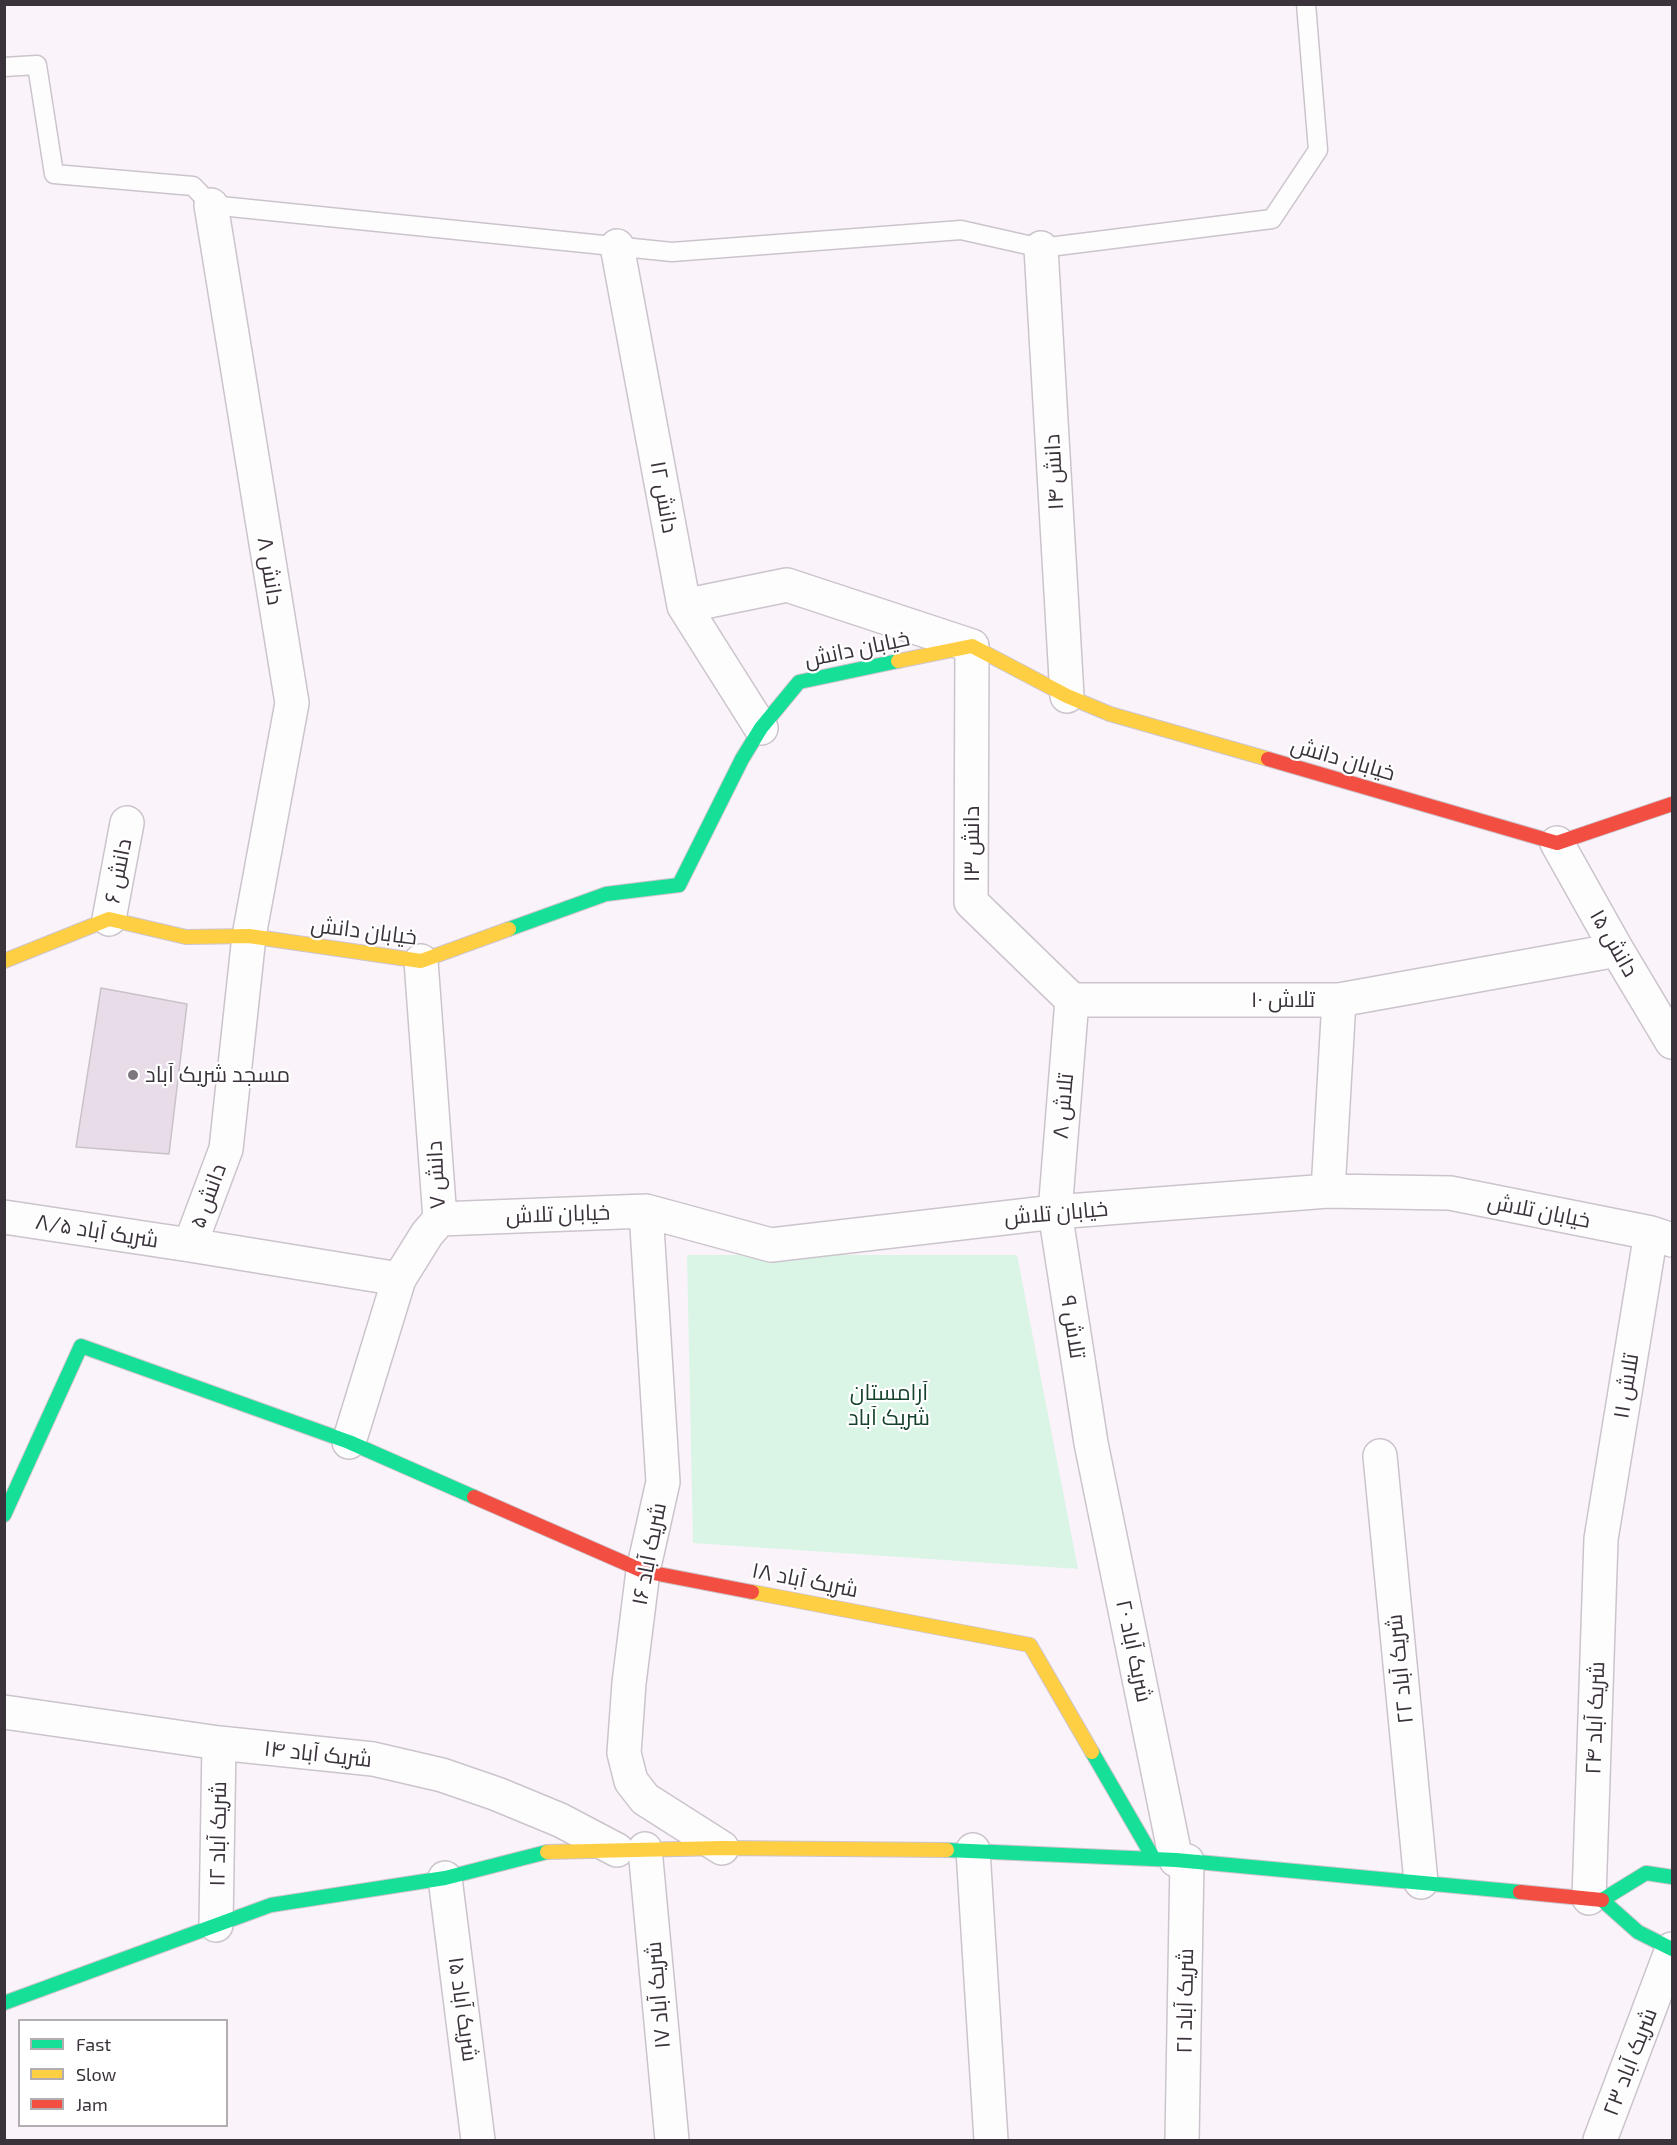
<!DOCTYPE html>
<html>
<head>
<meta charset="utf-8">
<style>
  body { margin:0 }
  #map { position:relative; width:1677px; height:2145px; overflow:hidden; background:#faf3fa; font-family:"Exo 2",sans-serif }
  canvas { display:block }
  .frame { position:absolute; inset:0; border:6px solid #3b333b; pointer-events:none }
  .legend { position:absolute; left:18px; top:2019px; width:210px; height:108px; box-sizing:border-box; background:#fff; border:2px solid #b1adb1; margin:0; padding:8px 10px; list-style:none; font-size:18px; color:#3b333b }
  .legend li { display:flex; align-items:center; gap:12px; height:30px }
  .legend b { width:30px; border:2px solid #b1adb1 }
</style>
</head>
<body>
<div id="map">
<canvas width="1677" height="2145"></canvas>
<div class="frame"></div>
<ul class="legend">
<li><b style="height:8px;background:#16e098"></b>Fast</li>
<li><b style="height:8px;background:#ffcf43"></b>Slow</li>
<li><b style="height:8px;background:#f24e42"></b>Jam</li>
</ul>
</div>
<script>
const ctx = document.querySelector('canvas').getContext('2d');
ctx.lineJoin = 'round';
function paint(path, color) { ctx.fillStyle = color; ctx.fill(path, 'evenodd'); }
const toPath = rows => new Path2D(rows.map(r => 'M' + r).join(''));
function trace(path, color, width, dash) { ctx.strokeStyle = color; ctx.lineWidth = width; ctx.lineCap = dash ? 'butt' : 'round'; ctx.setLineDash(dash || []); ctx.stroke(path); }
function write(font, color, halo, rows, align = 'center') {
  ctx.font = font + ' "Exo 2",Cairo,sans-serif'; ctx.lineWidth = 4.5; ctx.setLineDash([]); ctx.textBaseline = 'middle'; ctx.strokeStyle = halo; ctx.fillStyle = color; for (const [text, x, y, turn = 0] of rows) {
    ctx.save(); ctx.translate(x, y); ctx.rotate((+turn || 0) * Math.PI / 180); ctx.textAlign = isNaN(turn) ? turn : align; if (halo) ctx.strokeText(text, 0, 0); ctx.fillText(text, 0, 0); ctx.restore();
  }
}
const green = toPath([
  [687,1255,1017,1255,1078,1569,693,1543]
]);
const building = toPath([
  [101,988,187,1004,169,1154,76,1147,101,988]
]);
const lane = toPath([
  [4,67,37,65,54,174,193,186,211,205,672,252,961,230,1041,248,1272,219,1318,150,1306,4]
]);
const street = toPath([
  [211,205,292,703,249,936,226,1149,190,1245,399,1279],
  [617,246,684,606,761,728],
  [1041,248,1067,696],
  [684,606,787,585,972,646,971,902,1072,1000],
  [1557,843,1617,950,1672,1042],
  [109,919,127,823],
  [1072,1000,1055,1212,1091,1443,1176,1860],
  [1072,1000,1339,1000,1328,1191],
  [1339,1000,1617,950],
  [646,1211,663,1482,643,1571,629,1683,624,1753,631,1781,645,1799,722,1848],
  [4,1217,190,1245],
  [440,1219,646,1211,771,1245,1055,1212,1328,1191,1450,1193,1651,1233,1672,1240],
  [349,1442,399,1279,427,1234,440,1219,421,961],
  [1380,1456,1421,1882],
  [4,1712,219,1743,373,1759,442,1775,497,1794,560,1820,617,1850],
  [645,1849,672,2140],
  [973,1850,991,2140],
  [445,1878,478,2140],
  [1589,1898,1601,1539,1651,1233],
  [216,1925,219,1743],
  [1182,2140,1187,1861],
  [1600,2140,1672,1949]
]);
const fast = toPath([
  [509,929,606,894,679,885,742,759,761,728,799,682,898,661],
  [4,1515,81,1346,349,1442,474,1497],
  [1092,1752,1154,1859],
  [947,1850,1176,1860,1520,1892],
  [1602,1900,1638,1932,1672,1949],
  [1602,1900,1646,1873,1672,1877],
  [4,2003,271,1905,445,1878,547,1852]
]);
const slow = toPath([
  [898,661,972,646,1067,696,1110,714,1268,759],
  [4,961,109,919,186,937,249,936,421,961,509,929],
  [752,1592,1030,1645,1092,1752],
  [547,1852,722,1848,947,1850]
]);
const jam = toPath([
  [1268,759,1557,843,1672,804],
  [474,1497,643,1571,752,1592],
  [1520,1892,1602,1900]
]);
const markers = [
  [133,1075,6,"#7e767e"]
];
const streetNames = [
  ["دانش ۱۴",1054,472,-93],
  ["دانش ۱۲",664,497,80],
  ["دانش ۸",270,571,81],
  ["خیابان دانش",857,649,-12],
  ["خیابان دانش",1343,759,16],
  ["دانش ۱۳",972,844,-90],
  ["دانش ۶",118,871,-79],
  ["خیابان دانش",364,931,7],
  ["دانش ۱۵",1614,943,60],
  ["تلاش ۱۰",1283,1000],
  ["تلاش ۸",1063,1106,-85],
  ["دانش ۷",436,1175,-93],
  ["دانش ۵",208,1196,-70],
  ["خیابان تلاش",1539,1211,11],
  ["خیابان تلاش",1056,1213,-5],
  ["خیابان تلاش",558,1214,-2],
  ["شریک آباد ۸/۵",97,1231,9],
  ["تلاش ۹",1073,1327,81],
  ["تلاش ۱۱",1626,1386,-81],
  ["شریک آباد ۱۶",649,1554,-79],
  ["شریک آباد ۱۸",805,1580,11],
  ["شریک آباد ۲۰",1134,1651,78],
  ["شریک آباد ۲۲",1400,1669,-96],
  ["شریک آباد ۲۴",1595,1718,-88],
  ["شریک آباد ۱۴",318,1754,6],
  ["شریک آباد ۱۲",218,1834,-89],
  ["شریک آباد ۱۷",658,1995,-95],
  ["شریک آباد ۲۱",1185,2001,-89],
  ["شریک آباد ۱۵",463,2009,82],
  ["شریک آباد ۲۳",1630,2062,-69]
];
const poiNames = [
  ["مسجد شریک آباد",145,1075]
];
const parkNames = [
  ["آرامستان",889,1393],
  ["شریک آباد",889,1418]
];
paint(green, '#daf5e6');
paint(building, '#e7dce7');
trace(building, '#c9c2c9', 1.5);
trace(lane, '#ccc4cc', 21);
trace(street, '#ccc4cc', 36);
trace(fast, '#ccc4cc', 16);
trace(slow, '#ccc4cc', 16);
trace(jam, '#ccc4cc', 16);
trace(lane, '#fefdfe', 18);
trace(street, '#fefdfe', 33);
trace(fast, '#16e098', 14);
trace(slow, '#ffcf43', 14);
trace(jam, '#f24e42', 14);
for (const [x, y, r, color] of markers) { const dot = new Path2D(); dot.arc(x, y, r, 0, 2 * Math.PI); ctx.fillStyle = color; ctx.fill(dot); trace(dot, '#fff', 2); }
write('22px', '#3b333b', '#fff', streetNames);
write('22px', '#3b333b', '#fff', poiNames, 'left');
write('22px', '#16432c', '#fff', parkNames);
</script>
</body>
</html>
